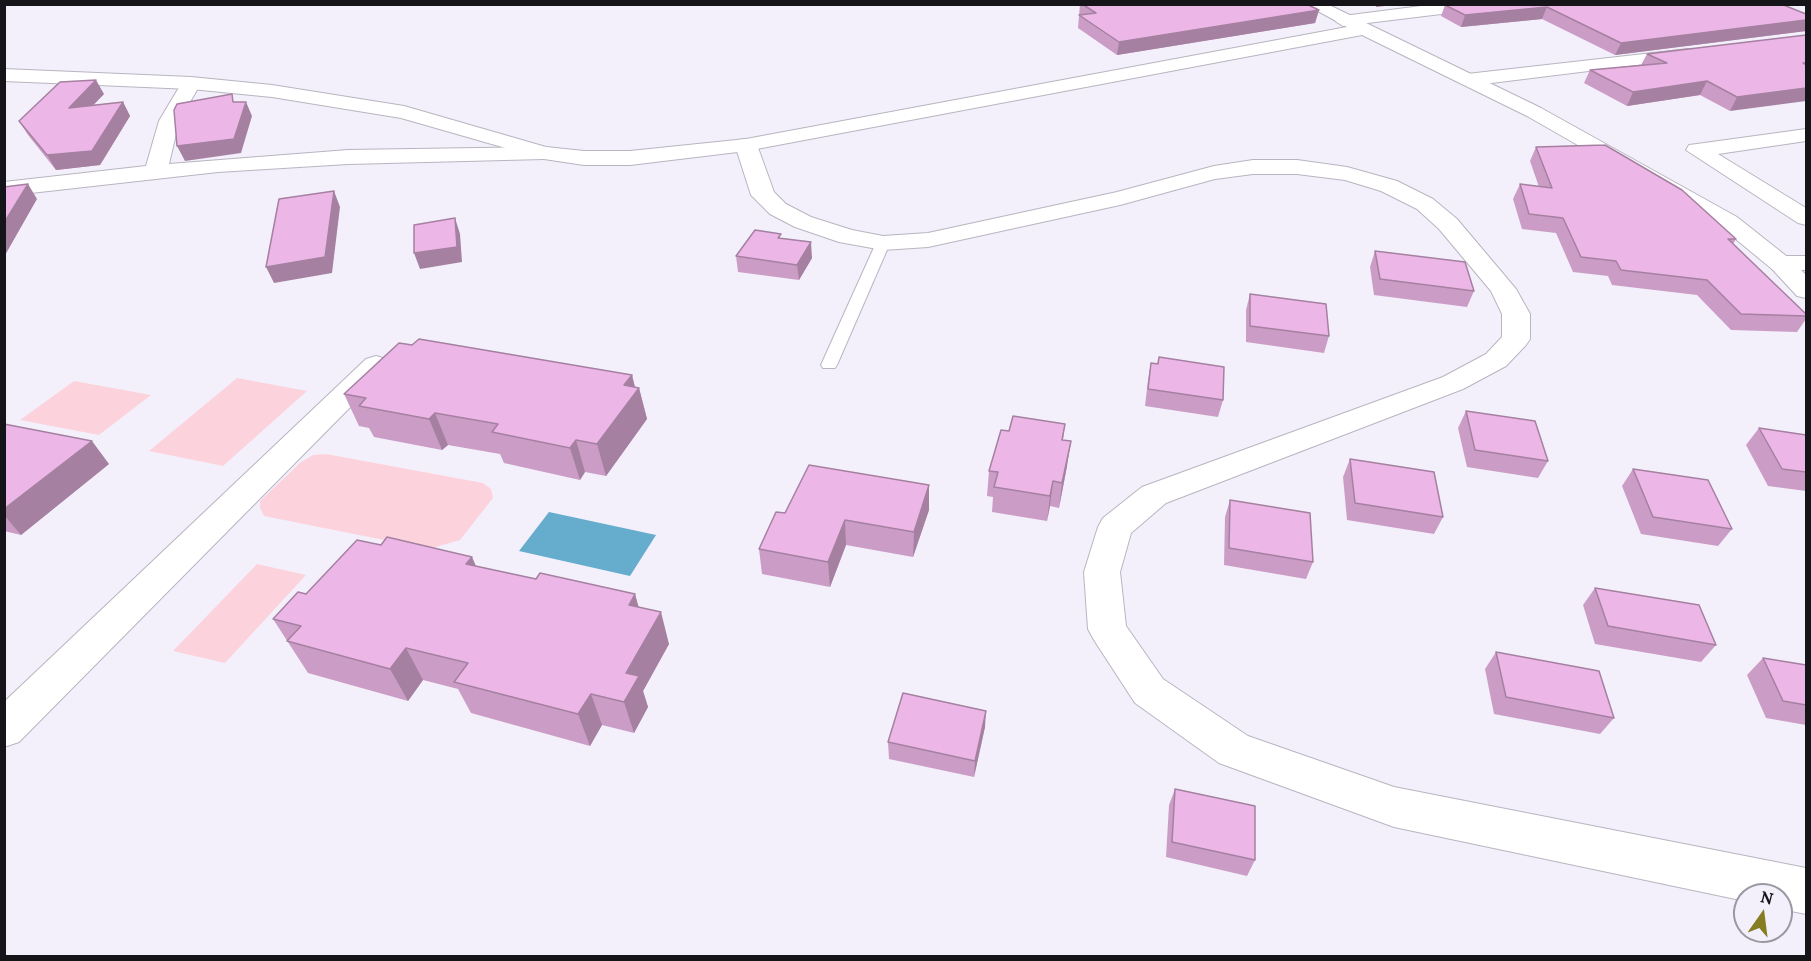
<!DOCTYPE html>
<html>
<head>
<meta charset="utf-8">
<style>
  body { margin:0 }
  #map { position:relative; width:1811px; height:961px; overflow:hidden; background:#f3f0fb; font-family:Lora,serif }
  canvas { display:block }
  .frame { position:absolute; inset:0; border:6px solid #151418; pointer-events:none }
  .north { position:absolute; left:1733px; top:883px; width:60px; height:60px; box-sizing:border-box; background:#f3f0fb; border:2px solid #9a98a0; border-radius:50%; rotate:14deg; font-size:16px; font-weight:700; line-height:24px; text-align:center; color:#151418 }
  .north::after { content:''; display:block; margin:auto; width:21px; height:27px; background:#867c22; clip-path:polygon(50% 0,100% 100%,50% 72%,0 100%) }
</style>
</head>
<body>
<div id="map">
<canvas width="1811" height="961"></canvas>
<div class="frame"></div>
<div class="north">N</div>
</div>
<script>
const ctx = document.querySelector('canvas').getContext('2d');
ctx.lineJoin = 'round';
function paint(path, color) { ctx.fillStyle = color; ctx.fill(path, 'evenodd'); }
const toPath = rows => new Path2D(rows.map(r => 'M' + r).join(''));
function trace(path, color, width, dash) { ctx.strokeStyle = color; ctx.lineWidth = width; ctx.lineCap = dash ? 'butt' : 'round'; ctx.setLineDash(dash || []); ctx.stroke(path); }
const green = toPath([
  [237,378,307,391,223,466,149,451],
  [74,381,151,395,99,435,20,420],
  [326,454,483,483,491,489,493,498,460,540,429,549,264,516,260,508,260,501,301,462,313,455],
  [257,564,306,575,225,663,173,651]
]);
const water = toPath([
  [549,512,656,535,630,576,519,551]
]);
const lane = toPath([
  [883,239,890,243,837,365,835,368,823,368,821,365,876,243,883,239]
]);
const street = toPath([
  [1437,4,1490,4,1482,9,1343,26,1335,21,1343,16,1437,4],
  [1688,49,1697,54,1694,58,1467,86,1457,80,1467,74,1688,49],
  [191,77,201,83,179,121,169,164,348,150,544,147,552,148,555,153,552,158,544,159,348,164,218,172,4,196,4,182,146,166,159,121,184,79,191,77],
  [1806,129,1806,141,1718,154,1806,208,1806,225,1798,223,1686,150,1689,145,1697,144,1806,129],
  [746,139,754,140,757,145,774,192,786,204,811,217,852,230,883,236,928,233,1117,192,1214,166,1253,160,1297,160,1347,167,1397,181,1433,199,1457,219,1516,289,1530,314,1530,339,1526,345,1506,366,1463,389,1166,503,1131,533,1120,572,1126,626,1163,679,1248,736,1394,787,1806,868,1806,914,1781,909,1781,895,1745,895,1745,901,1394,827,1219,763,1135,703,1094,640,1088,629,1084,572,1098,527,1103,518,1142,487,1443,377,1486,354,1502,337,1502,314,1491,291,1439,229,1417,209,1381,191,1345,180,1297,174,1253,174,1215,179,1120,205,928,247,883,250,839,242,795,227,770,214,751,195,735,145,738,140,746,139],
  [1781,256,1806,256,1806,270,1772,269,1768,264,1772,259,1781,256],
  [376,356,386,359,390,365,386,371,19,742,4,747,4,702,366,359,376,356]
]);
const secondary = toPath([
  [1305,4,1327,4,1541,108,1737,217,1790,259,1806,275,1806,298,1797,296,1772,269,1721,227,1527,116,1362,35,746,151,630,165,584,165,544,159,401,118,272,97,191,89,4,81,4,69,191,77,272,85,404,106,546,147,584,151,630,151,746,139,1347,27,1305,4]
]);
const wall = toPath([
  [1080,4,1306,4,1319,10,1315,23,1117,55,1078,28],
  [1445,5,1806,14,1806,31,1615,55,1542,19,1461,27,1441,16],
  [1806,35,1730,111,1700,95,1627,106,1584,83,1590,70,1641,65,1647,54],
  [104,94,93,105,123,102,130,116,100,165,56,170,28,135,19,121],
  [1536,147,1736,239,1733,244,1806,314,1806,319,1797,332,1731,330,1697,295,1612,285,1608,276,1573,272,1556,233,1522,229,1513,199,1520,184,1539,187,1530,161],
  [781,239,812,258,799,280,738,272,736,256],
  [1375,251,1474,291,1467,307,1374,295,1370,267],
  [1250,294,1329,336,1324,353,1246,342,1246,310],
  [412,345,632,375,635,387,639,388,647,419,606,476,585,472,580,480,504,463,500,454,448,445,442,450,374,437,369,428,359,426,344,394],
  [1159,357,1223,400,1218,417,1145,406,1148,380,1151,363,1157,364],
  [1466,411,1548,461,1538,478,1467,467,1458,428],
  [4,424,109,464,21,535,4,531],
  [1065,424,1063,440,1067,466,1059,508,1050,506,1047,521,992,512,993,497,987,496,989,471,1009,431],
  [1759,428,1806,435,1806,491,1768,486,1746,445],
  [1350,459,1443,517,1434,534,1347,520,1343,477],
  [1633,469,1732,529,1718,546,1641,534,1622,486],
  [929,485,929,510,913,557,846,545,830,587,762,574,759,549,785,513],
  [1230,500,1313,562,1306,579,1224,565,1225,517],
  [476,566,536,579,635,594,638,607,669,644,643,691,648,707,634,733,602,725,590,746,471,713,458,689,423,680,408,701,308,673,273,619,306,594],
  [1595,588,1716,645,1701,662,1595,644,1583,605],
  [1496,652,1614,718,1600,734,1494,714,1485,669],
  [1763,658,1806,665,1806,725,1766,718,1747,675],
  [985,727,974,777,889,759,888,742],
  [1175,789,1255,860,1247,876,1166,857,1169,805]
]);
const shadedWall = toPath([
  [1376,4,1403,4,1376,7],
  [1547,7,1542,19,1461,27,1465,15],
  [1319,10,1315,23,1117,55,1119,42],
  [1806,20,1806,31,1615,55,1621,43],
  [96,80,104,94,77,122,69,108],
  [1707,81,1700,95,1627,106,1633,92],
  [1806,88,1806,101,1730,111,1737,97],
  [123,102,130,116,100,165,56,170,47,155],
  [246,102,252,116,241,153,185,161,177,146],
  [28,184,37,199,4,257,4,223],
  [334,191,340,207,332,273,274,283,266,267],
  [455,218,460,234,462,262,420,269,414,253],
  [811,242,812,258,799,280,797,265],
  [632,375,636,392,639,388,647,419,606,476,597,444,624,385],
  [435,413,448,445,442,450,429,419],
  [576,440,585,472,580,480,570,448],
  [92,441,109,464,21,535,4,515,4,509],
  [1071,441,1067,466,1059,508,1062,483],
  [1053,481,1050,506,1047,521,1050,496],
  [929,485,929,510,913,557,914,532],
  [845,520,846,545,830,587,828,562],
  [472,557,486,589,466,564],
  [635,594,644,626,629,605],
  [661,612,669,644,643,691,648,707,634,733,624,702,626,673],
  [406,648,423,680,408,701,390,669],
  [591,694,602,725,590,746,578,714],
  [986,711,985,727,974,777,975,761]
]);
const building = toPath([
  [1082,4,1306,4,1319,10,1119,42,1079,15,1096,13,1082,4],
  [1781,4,1806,14,1806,20,1621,43,1547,7,1465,15,1445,5,1781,4],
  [1806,35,1806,63,1803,63,1806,65,1806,88,1737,97,1707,81,1633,92,1590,70,1667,63,1647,54,1806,35],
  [96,80,69,108,123,102,92,151,47,155,19,121,60,82,96,80],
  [232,94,233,102,246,102,234,139,177,146,174,110,177,104,232,94],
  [1605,145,1682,190,1736,239,1728,239,1806,314,1806,316,1741,314,1707,280,1621,270,1616,261,1581,257,1563,218,1529,214,1520,184,1552,188,1536,147,1605,145],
  [28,184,4,223,4,187,28,184],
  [334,191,325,257,266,267,279,199,334,191],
  [455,218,457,247,414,253,414,225,455,218],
  [755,230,781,234,778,238,811,242,797,265,736,256,755,230],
  [1375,251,1465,262,1474,291,1380,279,1375,251],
  [1250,294,1326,304,1329,336,1250,326,1250,294],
  [419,339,632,375,624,385,639,388,597,444,576,440,570,448,492,432,498,424,435,413,429,419,359,406,366,398,344,394,399,343,412,345,419,339],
  [1159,357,1224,367,1223,400,1148,389,1151,363,1158,364,1159,357],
  [1466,411,1535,421,1548,461,1475,450,1466,411],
  [1013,416,1065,424,1062,440,1071,441,1062,483,1053,481,1050,496,994,487,998,472,989,471,1001,430,1009,431,1013,416],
  [4,424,92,441,4,509,4,424],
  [1759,428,1806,435,1806,472,1782,469,1759,428],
  [1350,459,1434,472,1443,517,1355,503,1350,459],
  [809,465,929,485,914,532,845,520,828,562,759,549,776,512,785,513,809,465],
  [1633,469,1708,480,1732,529,1653,517,1633,469],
  [1230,500,1310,513,1313,562,1229,548,1230,500],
  [387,537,472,557,466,564,536,579,540,573,635,594,629,605,661,612,626,673,639,676,624,702,591,694,578,714,454,682,468,663,406,648,390,669,287,641,301,626,273,619,298,592,306,594,357,540,381,545,387,537],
  [1595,588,1699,605,1716,645,1608,626,1595,588],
  [1496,652,1599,671,1614,718,1506,697,1496,652],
  [1763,658,1806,665,1806,705,1783,701,1763,658],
  [903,693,986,711,975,761,888,742,903,693],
  [1175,789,1255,806,1255,860,1172,842,1175,789]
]);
paint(green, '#fcd3dc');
paint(water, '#66accd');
trace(lane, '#b8b5c0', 2);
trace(street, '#b8b5c0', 2);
trace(secondary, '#b8b5c0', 2);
paint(lane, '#fff');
paint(street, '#fff');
paint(secondary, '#fff');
paint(wall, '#cb9dc6');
paint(shadedWall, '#a580a1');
paint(building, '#ecb7e6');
trace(building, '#a580a1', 1.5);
</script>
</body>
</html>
